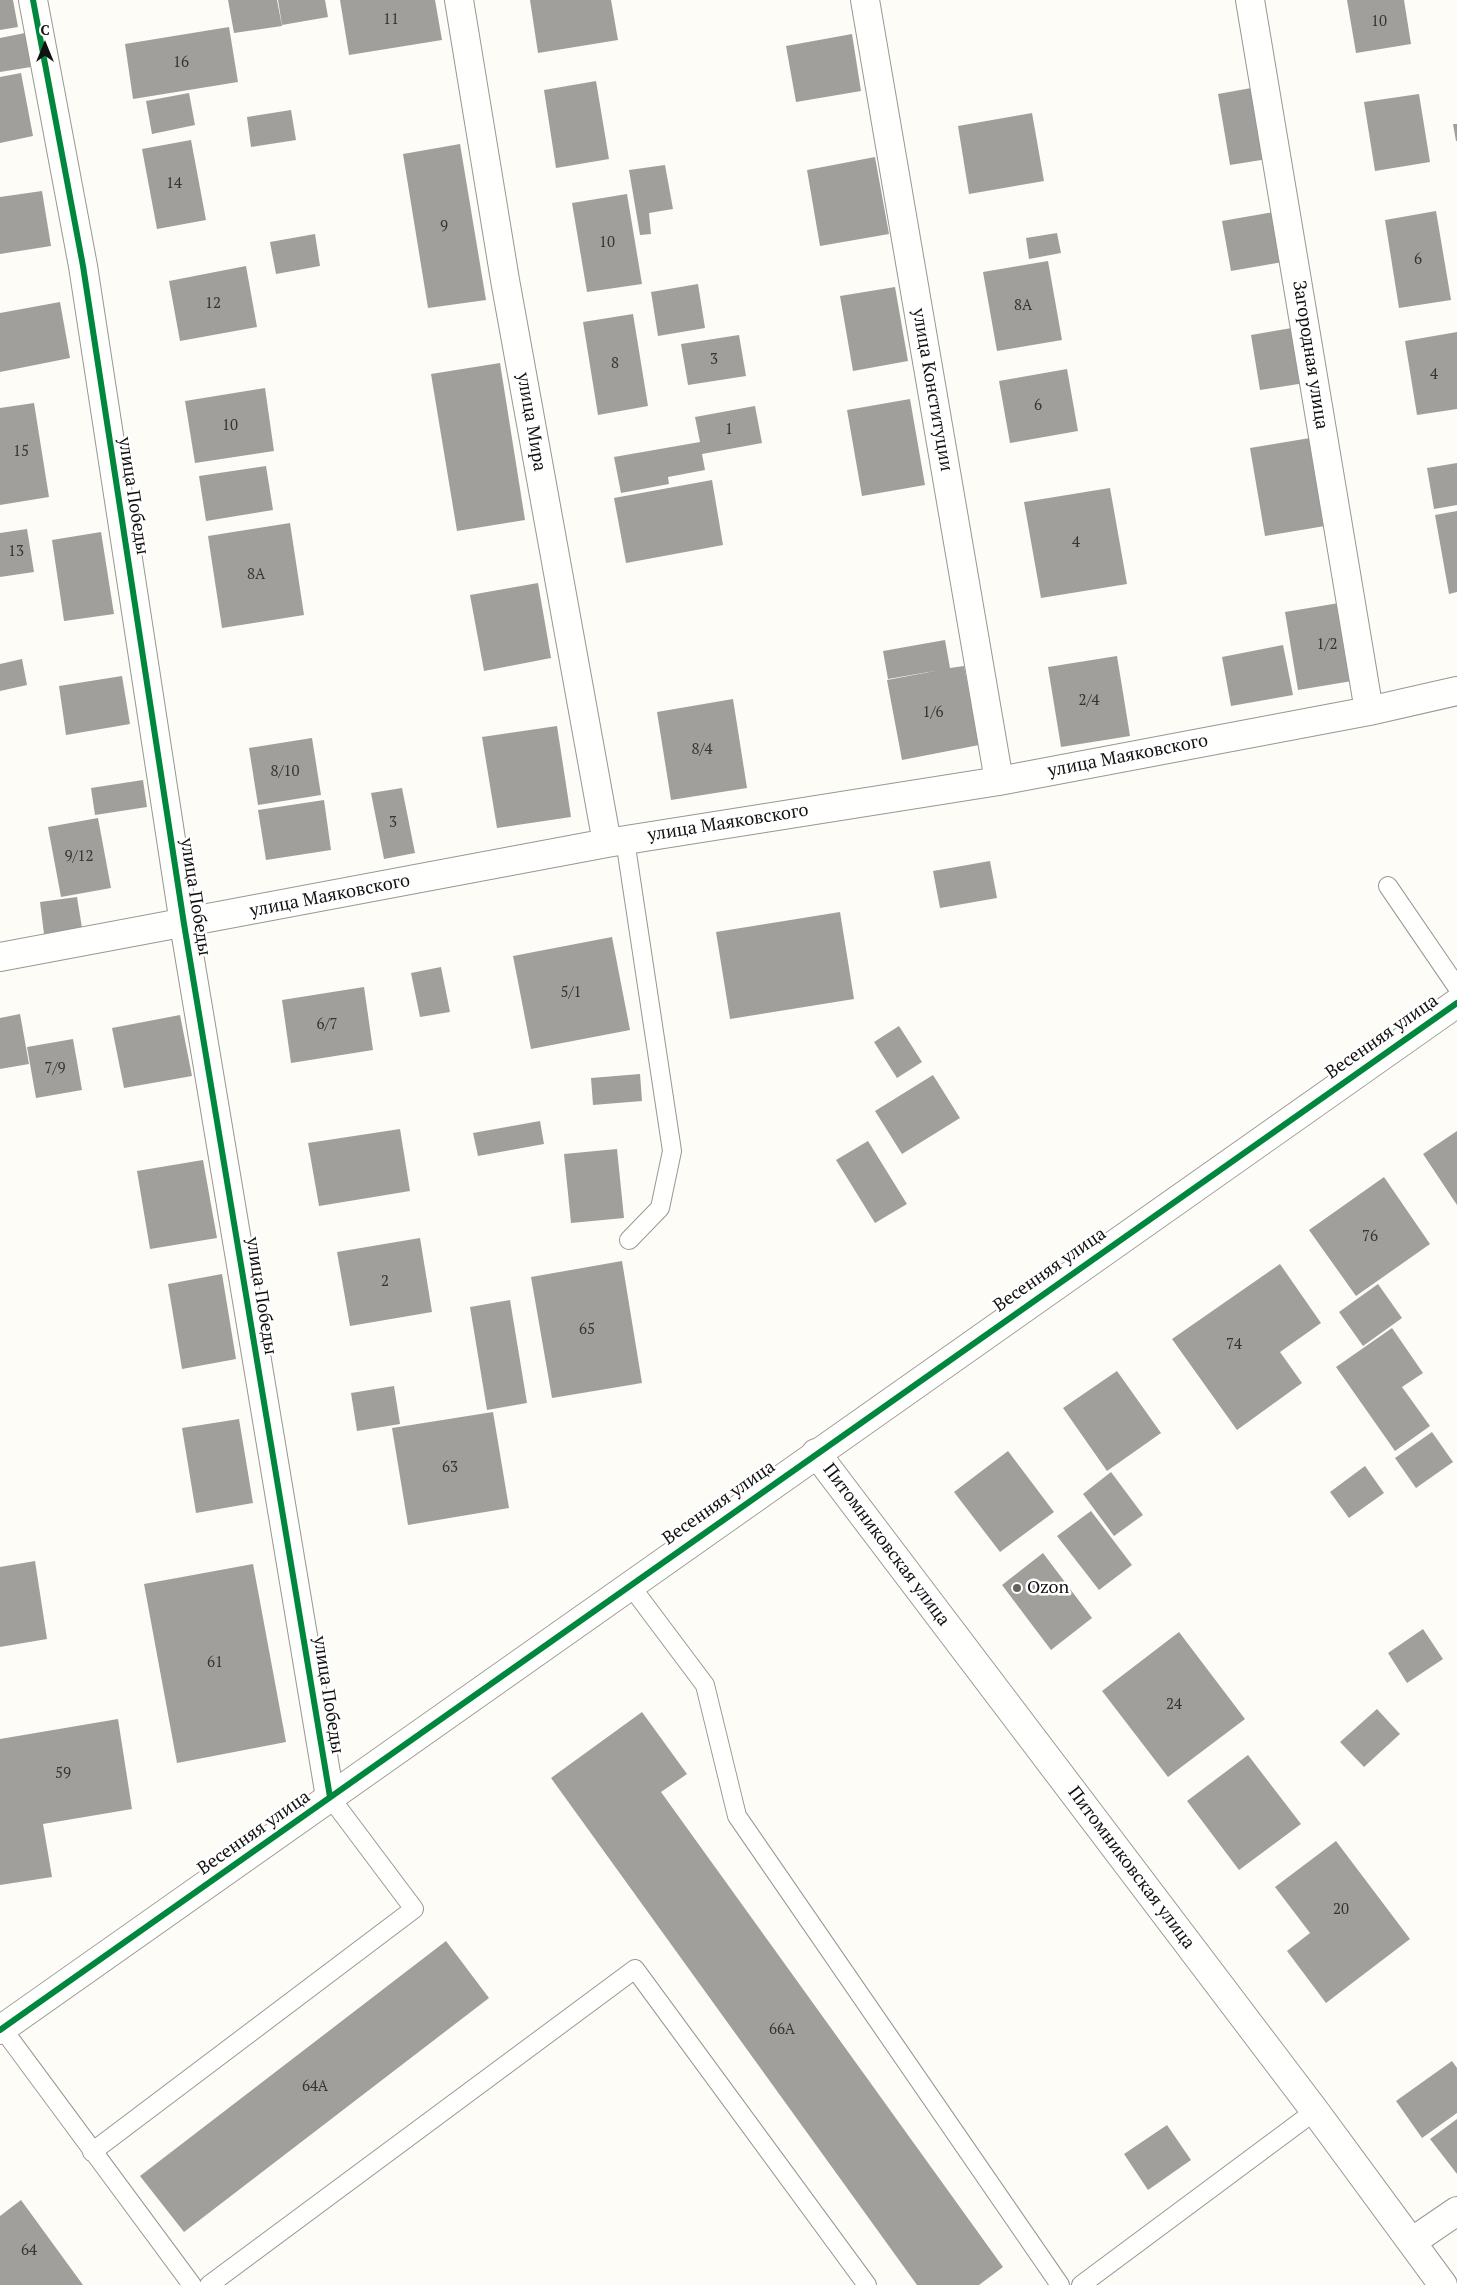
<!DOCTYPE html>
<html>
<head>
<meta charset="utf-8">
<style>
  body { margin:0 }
  #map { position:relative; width:1457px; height:2285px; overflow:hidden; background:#fdfcf7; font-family:"PT Serif",serif }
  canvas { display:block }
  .north { position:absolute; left:20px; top:20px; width:50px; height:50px; -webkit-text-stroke:4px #fff; paint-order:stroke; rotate:0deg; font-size:14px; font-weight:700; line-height:20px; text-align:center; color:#111 }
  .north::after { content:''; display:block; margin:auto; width:18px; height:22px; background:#111; clip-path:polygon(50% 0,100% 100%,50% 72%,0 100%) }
</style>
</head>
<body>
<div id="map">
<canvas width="1457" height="2285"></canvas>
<div class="north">С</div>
</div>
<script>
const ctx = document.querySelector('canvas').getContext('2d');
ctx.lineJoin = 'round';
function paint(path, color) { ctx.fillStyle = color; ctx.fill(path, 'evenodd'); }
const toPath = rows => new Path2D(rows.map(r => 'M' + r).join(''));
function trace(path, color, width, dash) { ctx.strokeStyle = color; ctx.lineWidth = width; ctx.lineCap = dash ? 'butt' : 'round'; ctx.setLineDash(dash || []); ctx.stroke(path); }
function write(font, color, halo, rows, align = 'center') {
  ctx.font = font + ' "PT Serif",serif'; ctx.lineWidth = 5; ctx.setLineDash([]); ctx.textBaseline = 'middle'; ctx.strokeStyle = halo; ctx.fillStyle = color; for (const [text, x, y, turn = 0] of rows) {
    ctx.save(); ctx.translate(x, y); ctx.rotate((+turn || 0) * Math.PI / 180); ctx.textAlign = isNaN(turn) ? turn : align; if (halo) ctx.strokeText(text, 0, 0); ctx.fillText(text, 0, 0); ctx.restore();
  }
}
const building = toPath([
  [0,0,13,0,18,27,0,30],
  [228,0,277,0,282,26,234,33],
  [278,0,325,0,328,17,282,25],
  [340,0,435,0,442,40,349,55],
  [530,0,611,0,618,40,538,53],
  [1347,0,1404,0,1411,44,1356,53],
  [229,27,238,82,133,99,125,44],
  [25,33,31,67,0,72,0,38],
  [852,34,861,91,796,102,786,46],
  [21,73,33,136,0,143,0,77],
  [596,81,609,159,556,168,544,90],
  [1268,85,1280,157,1230,165,1218,94],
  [189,93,195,125,152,134,146,101],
  [1419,94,1430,162,1375,171,1364,102],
  [291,110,296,140,251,147,247,117],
  [1032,113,1044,181,969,194,958,126],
  [1453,124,1457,124,1457,141,1456,141],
  [191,140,206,220,157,229,142,149],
  [460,144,486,300,428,308,403,154],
  [875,157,889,234,820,246,807,170],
  [665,165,673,209,649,213,651,234,640,235,629,170],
  [42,191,51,246,0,254,0,197],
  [627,194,642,284,587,292,572,203],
  [1291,209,1300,259,1231,271,1222,221],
  [1436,211,1451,300,1399,308,1385,220],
  [1057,233,1061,253,1029,259,1026,238],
  [315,234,320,266,276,274,270,242],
  [1048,261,1062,340,997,351,983,272],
  [246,266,257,327,180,341,169,281],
  [698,284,705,328,658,336,651,292],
  [895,287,908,361,853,371,840,296],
  [60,302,70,358,0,372,0,313],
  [633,314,648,406,598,415,583,322],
  [1309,325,1318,381,1260,390,1251,335],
  [1457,332,1457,409,1417,415,1405,341],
  [739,335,746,376,688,385,681,344],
  [500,363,525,520,457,531,431,374],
  [1067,369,1078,431,1010,443,999,381],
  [265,388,274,451,195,463,185,401],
  [910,399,925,485,862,496,847,410],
  [34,403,49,497,0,505,0,408],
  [755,406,762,443,702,454,705,470,668,477,669,484,621,493,614,457,700,442,695,417],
  [1334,434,1349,522,1265,536,1250,448],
  [1457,463,1457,505,1434,509,1427,468],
  [266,466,273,510,206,521,199,476],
  [712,480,723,545,626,563,614,498],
  [1110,488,1127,584,1041,598,1024,502],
  [1457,511,1457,592,1449,594,1435,515],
  [290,523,304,615,222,628,208,536],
  [27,529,34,572,0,577,0,533],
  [101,532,114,614,64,621,52,540],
  [538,583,551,658,484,671,470,595],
  [1357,600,1370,678,1298,690,1285,612],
  [945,640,950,668,964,666,979,745,902,760,887,680,940,670,888,679,883,651],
  [1283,645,1293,695,1231,706,1222,657],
  [1117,656,1130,736,1061,747,1048,667],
  [22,659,27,685,0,691,0,664],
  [122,676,130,724,66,735,59,686],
  [733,699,747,788,671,800,657,712],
  [557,726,571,817,497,828,482,737],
  [312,738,321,795,258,805,249,748],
  [143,780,147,807,95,815,91,788],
  [402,788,415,853,384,859,371,793],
  [324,800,331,850,266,860,258,810],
  [98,818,111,888,61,897,48,827],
  [990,861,997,898,940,908,933,871],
  [77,897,82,928,44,934,40,902],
  [840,912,854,999,730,1019,716,932],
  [612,937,630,1030,531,1049,513,956],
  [441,967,450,1012,420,1017,411,973],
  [364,987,373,1050,291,1063,282,1000],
  [20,1014,29,1064,0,1069,0,1018],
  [180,1015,192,1076,124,1088,112,1028],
  [899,1026,922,1062,897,1078,874,1042],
  [73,1039,82,1090,36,1098,27,1047],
  [640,1074,642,1101,593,1105,591,1078],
  [933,1075,960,1118,902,1154,875,1111],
  [540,1121,544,1144,478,1156,473,1133],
  [400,1129,410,1191,319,1206,308,1143],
  [1457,1131,1457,1205,1423,1154],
  [868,1141,907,1204,875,1223,836,1160],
  [617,1149,624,1218,571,1223,564,1154],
  [203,1160,217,1238,150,1249,137,1171],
  [1384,1177,1430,1244,1356,1296,1309,1230],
  [420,1238,432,1312,350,1326,337,1252],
  [622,1261,642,1383,552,1398,531,1277],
  [1280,1264,1321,1323,1280,1352,1302,1383,1237,1430,1172,1339],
  [222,1274,236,1359,182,1369,168,1284],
  [1378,1284,1402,1318,1363,1346,1339,1312],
  [510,1300,527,1403,487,1410,470,1307],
  [1392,1328,1423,1373,1402,1387,1430,1426,1395,1451,1336,1367],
  [1117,1371,1161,1433,1107,1471,1063,1408],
  [394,1386,400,1424,357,1431,351,1393],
  [493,1412,509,1508,408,1525,392,1428],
  [239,1419,253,1503,196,1513,182,1428],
  [1432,1432,1453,1462,1416,1488,1395,1458],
  [1008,1451,1054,1512,1000,1552,954,1492],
  [1365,1466,1384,1493,1349,1518,1330,1492],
  [1111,1472,1143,1515,1114,1536,1083,1494],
  [1091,1511,1132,1565,1099,1590,1057,1536],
  [1043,1553,1092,1618,1051,1650,1002,1585],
  [35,1561,47,1639,0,1647,0,1567],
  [253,1564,286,1742,177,1763,144,1584],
  [1423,1629,1443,1659,1407,1683,1388,1653],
  [1179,1632,1245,1719,1168,1777,1102,1691],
  [1377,1709,1400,1734,1364,1767,1340,1742],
  [642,1712,687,1774,661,1792,1003,2267,979,2285,917,2285,551,1778],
  [118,1719,132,1809,43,1824,52,1877,0,1885,0,1739],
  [1248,1755,1301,1824,1239,1870,1187,1801],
  [1336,1841,1410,1939,1326,2003,1287,1951,1310,1933,1275,1887],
  [446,1941,489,1998,184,2232,140,2176],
  [1452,2061,1457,2068,1457,2113,1422,2138,1396,2101],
  [1457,2119,1457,2174,1430,2139],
  [1167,2125,1191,2160,1148,2190,1124,2154],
  [21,2200,83,2285,0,2285,0,2216]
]);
const service = toPath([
  [625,840,672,1151,660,1208,629,1240],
  [1388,886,1457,987],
  [630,1585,705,1685,737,1816,1060,2285],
  [2,2028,192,2285],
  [92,2152,414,1909,330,1797],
  [209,2285,635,1969,867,2285],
  [1081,2285,1315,2111]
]);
const minor = toPath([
  [33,0,83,266,184,924,330,1797],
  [459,0,505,280,607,843],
  [865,0,999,781],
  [1250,0,1369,711],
  [0,957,607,843,999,781,1369,711,1457,691],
  [816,1453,1315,2111,1443,2285],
  [1413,2241,1457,2211]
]);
const tertiary = toPath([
  [0,2030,1457,1003]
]);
const cycleway = toPath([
  [33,0,83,266,184,924,330,1797],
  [0,2030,1457,1003]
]);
const markers = [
  [1017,1588,5,"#646362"]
];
const numberNames = [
  ["11",391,20],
  ["10",1379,22],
  ["16",181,63],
  ["14",174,184],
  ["9",444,227],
  ["10",607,243],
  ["6",1418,260],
  ["12",213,304],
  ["8А",1023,306],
  ["3",714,360],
  ["8",615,364],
  ["4",1434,375],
  ["6",1038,406],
  ["10",230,426],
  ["1",729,430],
  ["15",21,452],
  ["4",1076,543],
  ["13",16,552],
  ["8А",256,575],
  ["1/2",1327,645],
  ["2/4",1089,701],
  ["1/6",933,713],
  ["8/4",702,750],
  ["8/10",285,772],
  ["3",393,823],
  ["9/12",79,857],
  ["5/1",571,993],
  ["6/7",327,1025],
  ["7/9",55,1069],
  ["76",1370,1237],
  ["2",385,1282],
  ["65",587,1330],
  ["74",1234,1345],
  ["63",450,1468],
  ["61",215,1663],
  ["24",1174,1705],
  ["59",63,1774],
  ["20",1341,1910],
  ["66А",782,2030],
  ["64А",315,2087],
  ["64",29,2251]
];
const streetNames = [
  ["Загородная улица",1310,355,81],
  ["улица Конституции",932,390,80],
  ["улица Мира",531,422,80],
  ["улица Победы",133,496,81],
  ["улица Маяковского",1128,756,-11],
  ["улица Маяковского",728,823,-9],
  ["улица Маяковского",330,896,-11],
  ["улица Победы",195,897,81],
  ["Весенняя улица",1382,1037,-35],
  ["Весенняя улица",1050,1270,-35],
  ["улица Победы",261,1296,81],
  ["Весенняя улица",719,1503,-35],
  ["Питомниковская улица",886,1545,53],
  ["улица Победы",328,1695,81],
  ["Весенняя улица",254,1833,-35],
  ["Питомниковская улица",1131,1868,53]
];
const poiNames = [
  ["Ozon",1027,1588]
];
paint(building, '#a19f9c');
trace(service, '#979795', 20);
trace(minor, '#979795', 30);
trace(tertiary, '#979795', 30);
trace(service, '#fffffe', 18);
trace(minor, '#fffffe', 28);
trace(tertiary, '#fffffe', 28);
trace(cycleway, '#00873e', 6);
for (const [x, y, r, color] of markers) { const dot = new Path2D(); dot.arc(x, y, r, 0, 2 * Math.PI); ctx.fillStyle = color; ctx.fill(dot); trace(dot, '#fff', 2); }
write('15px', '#353434', null, numberNames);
write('18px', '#111', '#fff', streetNames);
write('18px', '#111', '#fff', poiNames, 'left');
</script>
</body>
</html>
